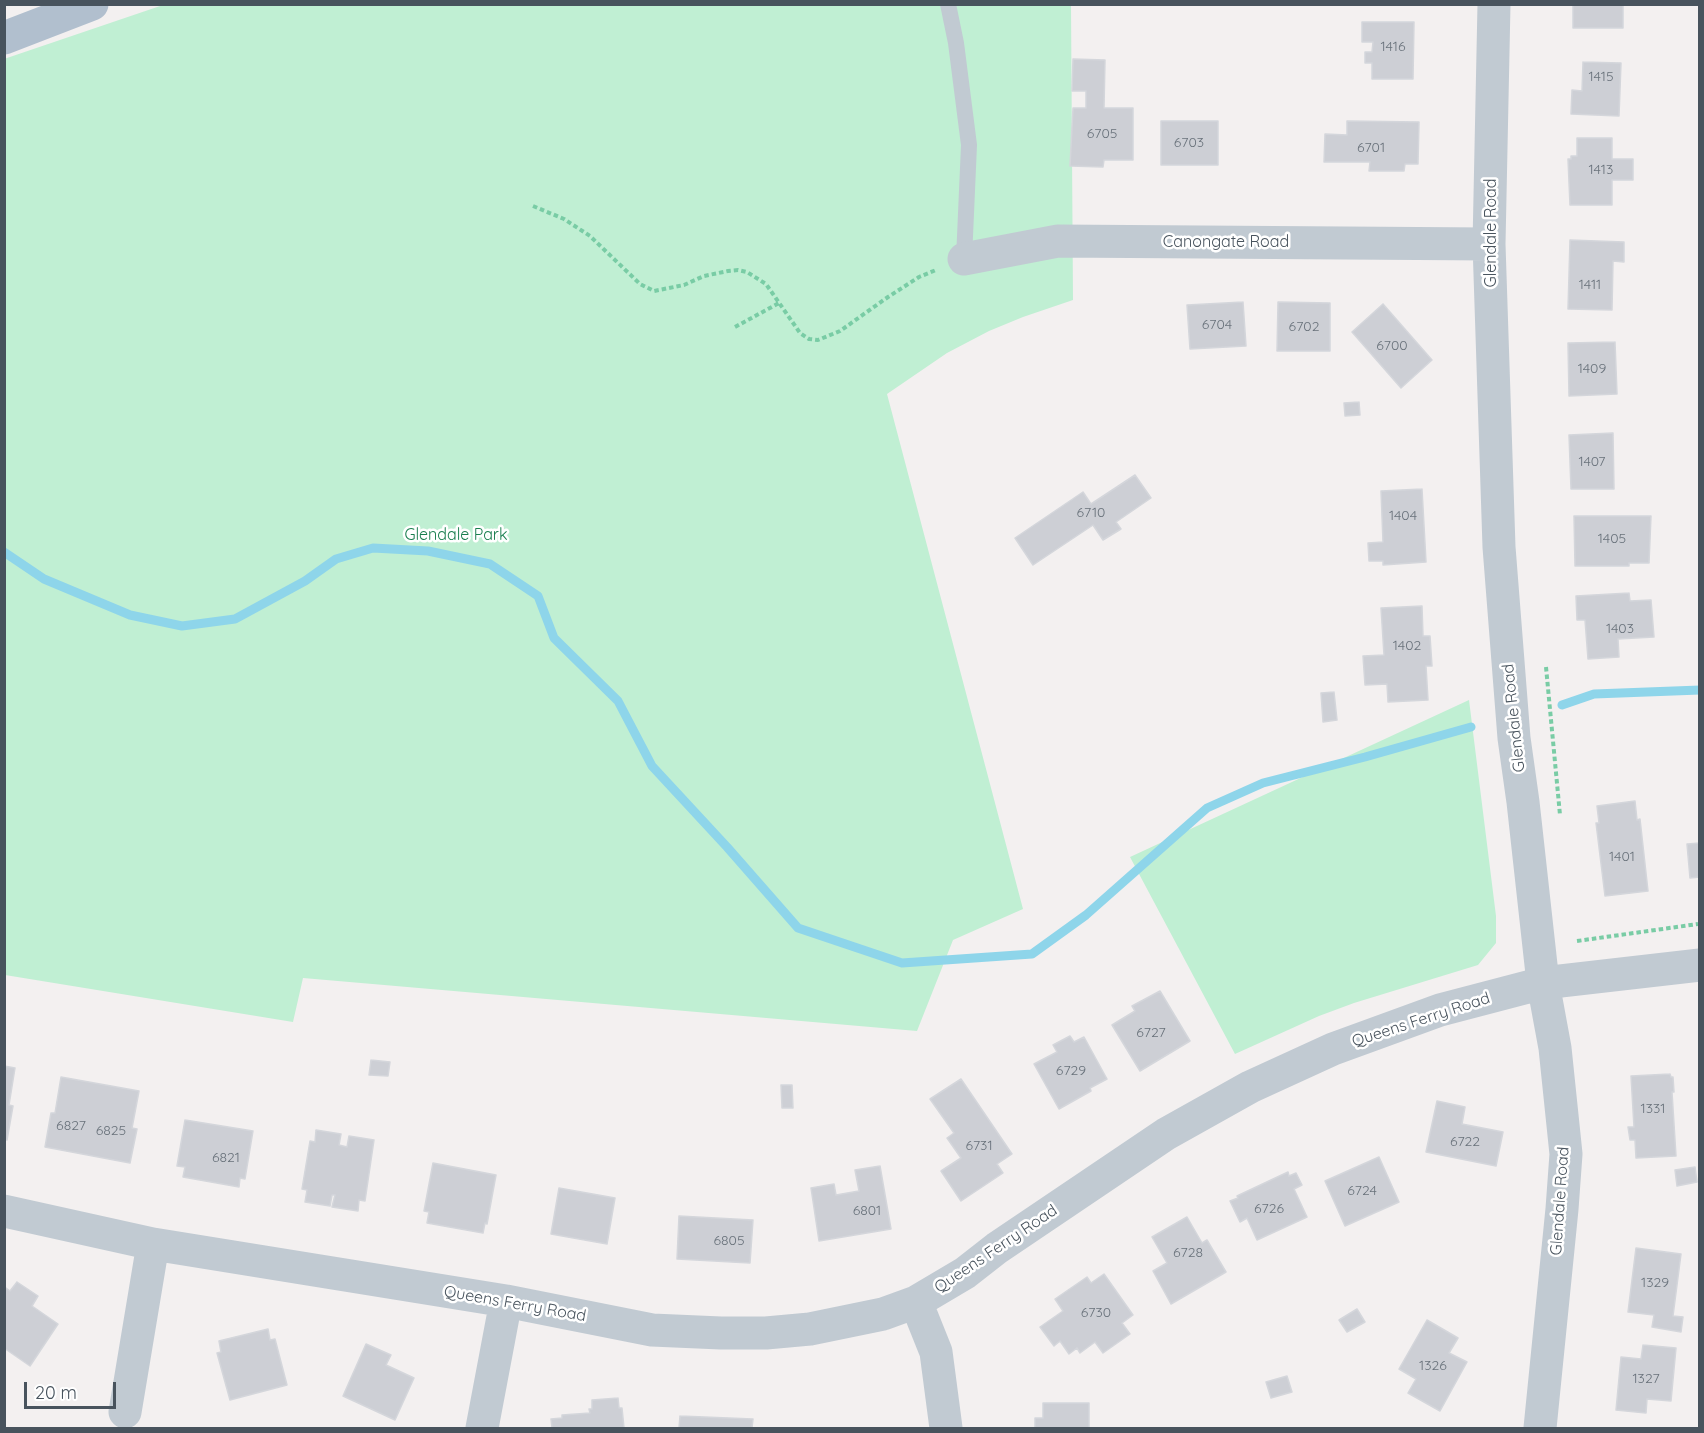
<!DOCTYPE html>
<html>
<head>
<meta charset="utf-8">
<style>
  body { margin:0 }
  #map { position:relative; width:1704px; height:1433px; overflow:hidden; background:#f3f0f0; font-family:Quicksand,sans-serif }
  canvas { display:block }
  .frame { position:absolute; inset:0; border:6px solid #48535d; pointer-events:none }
  .scale { position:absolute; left:24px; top:1382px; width:92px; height:27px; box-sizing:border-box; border:3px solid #48535d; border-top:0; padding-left:8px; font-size:18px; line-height:21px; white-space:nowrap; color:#48535d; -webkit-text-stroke:4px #fff; paint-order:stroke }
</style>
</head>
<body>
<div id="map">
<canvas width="1704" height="1433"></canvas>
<div class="frame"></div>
<div class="scale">20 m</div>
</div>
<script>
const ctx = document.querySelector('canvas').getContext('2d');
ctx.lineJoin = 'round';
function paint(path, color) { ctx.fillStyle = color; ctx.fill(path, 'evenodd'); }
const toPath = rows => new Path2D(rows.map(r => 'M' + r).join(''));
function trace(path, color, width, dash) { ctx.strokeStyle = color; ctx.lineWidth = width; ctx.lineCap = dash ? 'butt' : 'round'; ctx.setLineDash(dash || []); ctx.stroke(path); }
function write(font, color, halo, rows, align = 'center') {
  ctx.font = font + ' Quicksand,sans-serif'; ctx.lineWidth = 5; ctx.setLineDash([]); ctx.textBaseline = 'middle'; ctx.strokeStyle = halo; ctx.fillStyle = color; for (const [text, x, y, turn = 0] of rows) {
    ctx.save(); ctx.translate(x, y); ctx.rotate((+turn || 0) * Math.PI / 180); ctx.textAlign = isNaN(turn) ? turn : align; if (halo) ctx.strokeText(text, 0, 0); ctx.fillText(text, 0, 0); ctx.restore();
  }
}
const green = toPath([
  [166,4,1071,5,1073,300,1023,317,989,331,947,353,887,394,1023,909,953,940,917,1031,303,978,293,1022,5,975,4,59],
  [1469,700,1496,916,1496,943,1478,965,1354,1003,1319,1016,1235,1054,1130,857]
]);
const stream = toPath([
  [4,552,44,579,130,615,182,626,235,619,305,581,336,559,373,548,428,551,490,564,538,596,554,638,618,701,652,766,727,847,798,928,902,963,1032,954,1086,915,1207,808,1263,783,1365,757,1471,727],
  [1562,705,1594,694,1700,690]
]);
const building = toPath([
  [1573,4,1623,4,1623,28,1573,28,1573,4],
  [1362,22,1414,22,1413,79,1372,79,1372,63,1365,63,1365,52,1372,52,1373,42,1362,42,1362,22],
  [1073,59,1105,60,1104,108,1133,108,1133,160,1104,160,1103,167,1070,166,1073,108,1086,108,1086,91,1072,91,1073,59],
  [1583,62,1621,63,1619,116,1571,114,1572,90,1582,91,1583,62],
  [1161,121,1218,121,1218,165,1161,165,1161,121],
  [1347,121,1419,122,1418,164,1405,164,1404,171,1369,171,1370,162,1324,162,1325,134,1347,135,1347,121],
  [1577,138,1612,138,1612,159,1633,159,1633,180,1612,180,1612,205,1570,205,1568,159,1571,159,1571,156,1577,156,1577,138],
  [1570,240,1624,242,1624,262,1613,261,1612,310,1568,309,1570,240],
  [1243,302,1246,346,1190,349,1187,305,1243,302],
  [1278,302,1330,303,1330,351,1277,351,1278,302],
  [1383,304,1432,360,1401,388,1352,332,1383,304],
  [1615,342,1617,394,1569,396,1568,343,1615,342],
  [1359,402,1360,415,1345,416,1344,403,1359,402],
  [1613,433,1614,489,1571,489,1569,435,1613,433],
  [1135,475,1151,498,1116,522,1121,529,1103,540,1093,525,1033,565,1015,538,1083,492,1091,504,1135,475],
  [1422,489,1426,562,1383,565,1383,561,1369,561,1368,543,1383,542,1381,491,1422,489],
  [1574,516,1651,516,1649,563,1629,563,1629,566,1575,566,1574,516],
  [1629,593,1630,601,1651,600,1654,637,1618,639,1619,657,1588,659,1585,620,1577,620,1576,596,1629,593],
  [1422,606,1423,636,1430,636,1432,666,1426,666,1428,700,1388,702,1387,684,1365,685,1363,656,1384,655,1381,608,1422,606],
  [1334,692,1337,720,1323,722,1321,693,1334,692],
  [1635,801,1637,820,1640,819,1648,891,1605,896,1596,823,1599,823,1597,806,1635,801],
  [1700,843,1700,877,1690,878,1687,844,1700,843],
  [1160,991,1190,1041,1140,1071,1112,1025,1135,1011,1132,1006,1160,991],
  [1070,1036,1074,1042,1084,1037,1107,1079,1090,1088,1091,1091,1059,1109,1034,1064,1057,1052,1053,1045,1070,1036],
  [371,1060,390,1062,388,1076,369,1075,371,1060],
  [4,1066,15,1068,9,1105,13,1106,7,1140,4,1139,4,1066],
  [1670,1074,1671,1077,1673,1077,1674,1092,1672,1092,1676,1156,1636,1158,1635,1140,1630,1140,1628,1127,1634,1127,1631,1076,1670,1074],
  [61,1077,139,1091,132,1128,137,1129,130,1163,45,1147,51,1113,55,1113,61,1077],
  [961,1079,1012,1154,997,1164,1003,1173,961,1201,941,1171,961,1158,947,1138,954,1133,930,1099,961,1079],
  [781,1085,792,1085,793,1108,782,1108,781,1085],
  [1437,1101,1465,1107,1462,1124,1503,1132,1496,1166,1426,1152,1437,1101],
  [185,1120,253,1131,245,1179,240,1178,239,1187,183,1177,185,1167,177,1166,185,1120],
  [316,1130,341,1134,339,1145,347,1147,349,1136,374,1140,365,1201,359,1200,358,1211,332,1207,335,1195,332,1195,330,1206,305,1202,307,1190,302,1189,310,1141,315,1142,316,1130],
  [1379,1157,1399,1202,1345,1226,1325,1181,1379,1157],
  [433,1163,496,1175,487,1224,485,1223,483,1233,427,1223,429,1212,424,1211,433,1163],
  [880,1166,891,1229,819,1241,811,1188,834,1184,836,1195,859,1191,855,1170,880,1166],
  [1695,1167,1697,1182,1677,1186,1675,1170,1695,1167],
  [1288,1172,1289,1176,1296,1173,1302,1185,1294,1189,1307,1217,1257,1240,1247,1218,1240,1222,1230,1201,1238,1198,1237,1196,1288,1172],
  [559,1188,615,1198,607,1244,551,1234,559,1188],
  [679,1216,753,1220,750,1263,677,1259,679,1216],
  [1187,1217,1202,1243,1207,1240,1226,1272,1171,1304,1153,1271,1167,1263,1152,1237,1187,1217],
  [1636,1248,1681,1254,1673,1316,1683,1317,1681,1332,1652,1327,1654,1315,1628,1312,1636,1248],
  [1104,1274,1133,1315,1122,1323,1130,1334,1103,1353,1095,1342,1080,1353,1077,1348,1069,1354,1060,1341,1054,1346,1040,1327,1063,1311,1055,1299,1087,1277,1091,1283,1104,1274],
  [17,1282,38,1296,32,1306,58,1324,30,1366,4,1348,4,1290,6,1288,10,1291,17,1282],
  [1357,1309,1365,1322,1347,1332,1339,1320,1357,1309],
  [1427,1320,1458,1338,1449,1353,1467,1362,1440,1411,1408,1393,1416,1379,1399,1369,1427,1320],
  [268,1329,270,1340,275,1339,287,1385,230,1400,217,1353,221,1352,219,1341,268,1329],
  [366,1344,391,1355,386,1365,414,1378,395,1420,343,1396,366,1344],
  [1643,1345,1676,1348,1671,1401,1647,1399,1646,1413,1616,1410,1621,1357,1641,1359,1643,1345],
  [1287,1376,1292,1392,1271,1398,1266,1382,1287,1376],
  [618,1398,619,1408,622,1408,624,1428,552,1428,551,1419,562,1418,562,1415,590,1413,589,1409,592,1409,592,1400,618,1398],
  [1043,1403,1089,1403,1089,1428,1035,1428,1035,1418,1043,1418,1043,1403],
  [680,1416,753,1419,752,1428,679,1428,680,1416]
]);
const path = toPath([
  [533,206,564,219,590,236,640,284,654,291,684,285,704,276,728,271,738,270,747,272,766,284,800,333,809,339,818,340,840,331,888,297,919,277,936,270],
  [735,327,779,303],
  [1546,667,1560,815],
  [1577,941,1698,924]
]);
const lane = toPath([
  [948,4,956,43,969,145,964,259]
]);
const street = toPath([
  [1494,4,1489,244,1499,547,1514,738,1523,802,1543,983,1555,1048,1566,1154,1562,1209,1540,1428],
  [964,259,1058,241,1489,244],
  [4,1211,153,1244,506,1301,652,1330,721,1333,766,1333,810,1329,883,1314,916,1302,965,1273,997,1248,1166,1134,1250,1087,1333,1049,1440,1010,1543,983,1700,965],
  [916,1302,936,1352,946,1428],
  [125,1412,153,1244],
  [482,1428,506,1301]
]);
const primary = toPath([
  [4,38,92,4]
]);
const numberNames = [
  ["1416",1393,47],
  ["1415",1601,77],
  ["6705",1102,134],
  ["6703",1189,143],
  ["6701",1371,148],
  ["1413",1601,170],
  ["1411",1590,285],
  ["6704",1217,325],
  ["6702",1304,327],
  ["6700",1392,346],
  ["1409",1592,369],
  ["1407",1592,462],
  ["6710",1091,513],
  ["1404",1403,516],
  ["1405",1612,539],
  ["1403",1620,629],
  ["1402",1407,646],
  ["1401",1622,857],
  ["6727",1151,1033],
  ["6729",1071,1071],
  ["1331",1653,1109],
  ["6827",71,1126],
  ["6825",111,1131],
  ["6722",1465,1142],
  ["6731",979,1146],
  ["6821",226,1158],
  ["6724",1362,1191],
  ["6726",1269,1209],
  ["6801",867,1211],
  ["6805",729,1241],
  ["6728",1188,1253],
  ["1329",1655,1283],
  ["6730",1096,1313],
  ["1326",1433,1366],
  ["1327",1646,1379]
];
const streetNames = [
  ["Glendale Road",1491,233,-90],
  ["Canongate Road",1226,242],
  ["Glendale Road",1514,718,-96],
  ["Queens Ferry Road",1421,1020,-18],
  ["Glendale Road",1560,1201,-86],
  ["Queens Ferry Road",996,1249,-34],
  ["Queens Ferry Road",515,1304,10]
];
const parkNames = [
  ["Glendale Park",456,535]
];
paint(green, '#c0efd3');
trace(stream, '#8ed5ea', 9);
paint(building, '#cdcfd5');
trace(building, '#d4d6db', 1.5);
trace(path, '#79cca5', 4, [4.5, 3]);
trace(lane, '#c1cad2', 16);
trace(street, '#c1cad2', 33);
trace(primary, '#b1bfce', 33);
write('14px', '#69727b', null, numberNames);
write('16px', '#48535d', '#fff', streetNames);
write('16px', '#197e4e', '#fff', parkNames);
</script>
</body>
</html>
